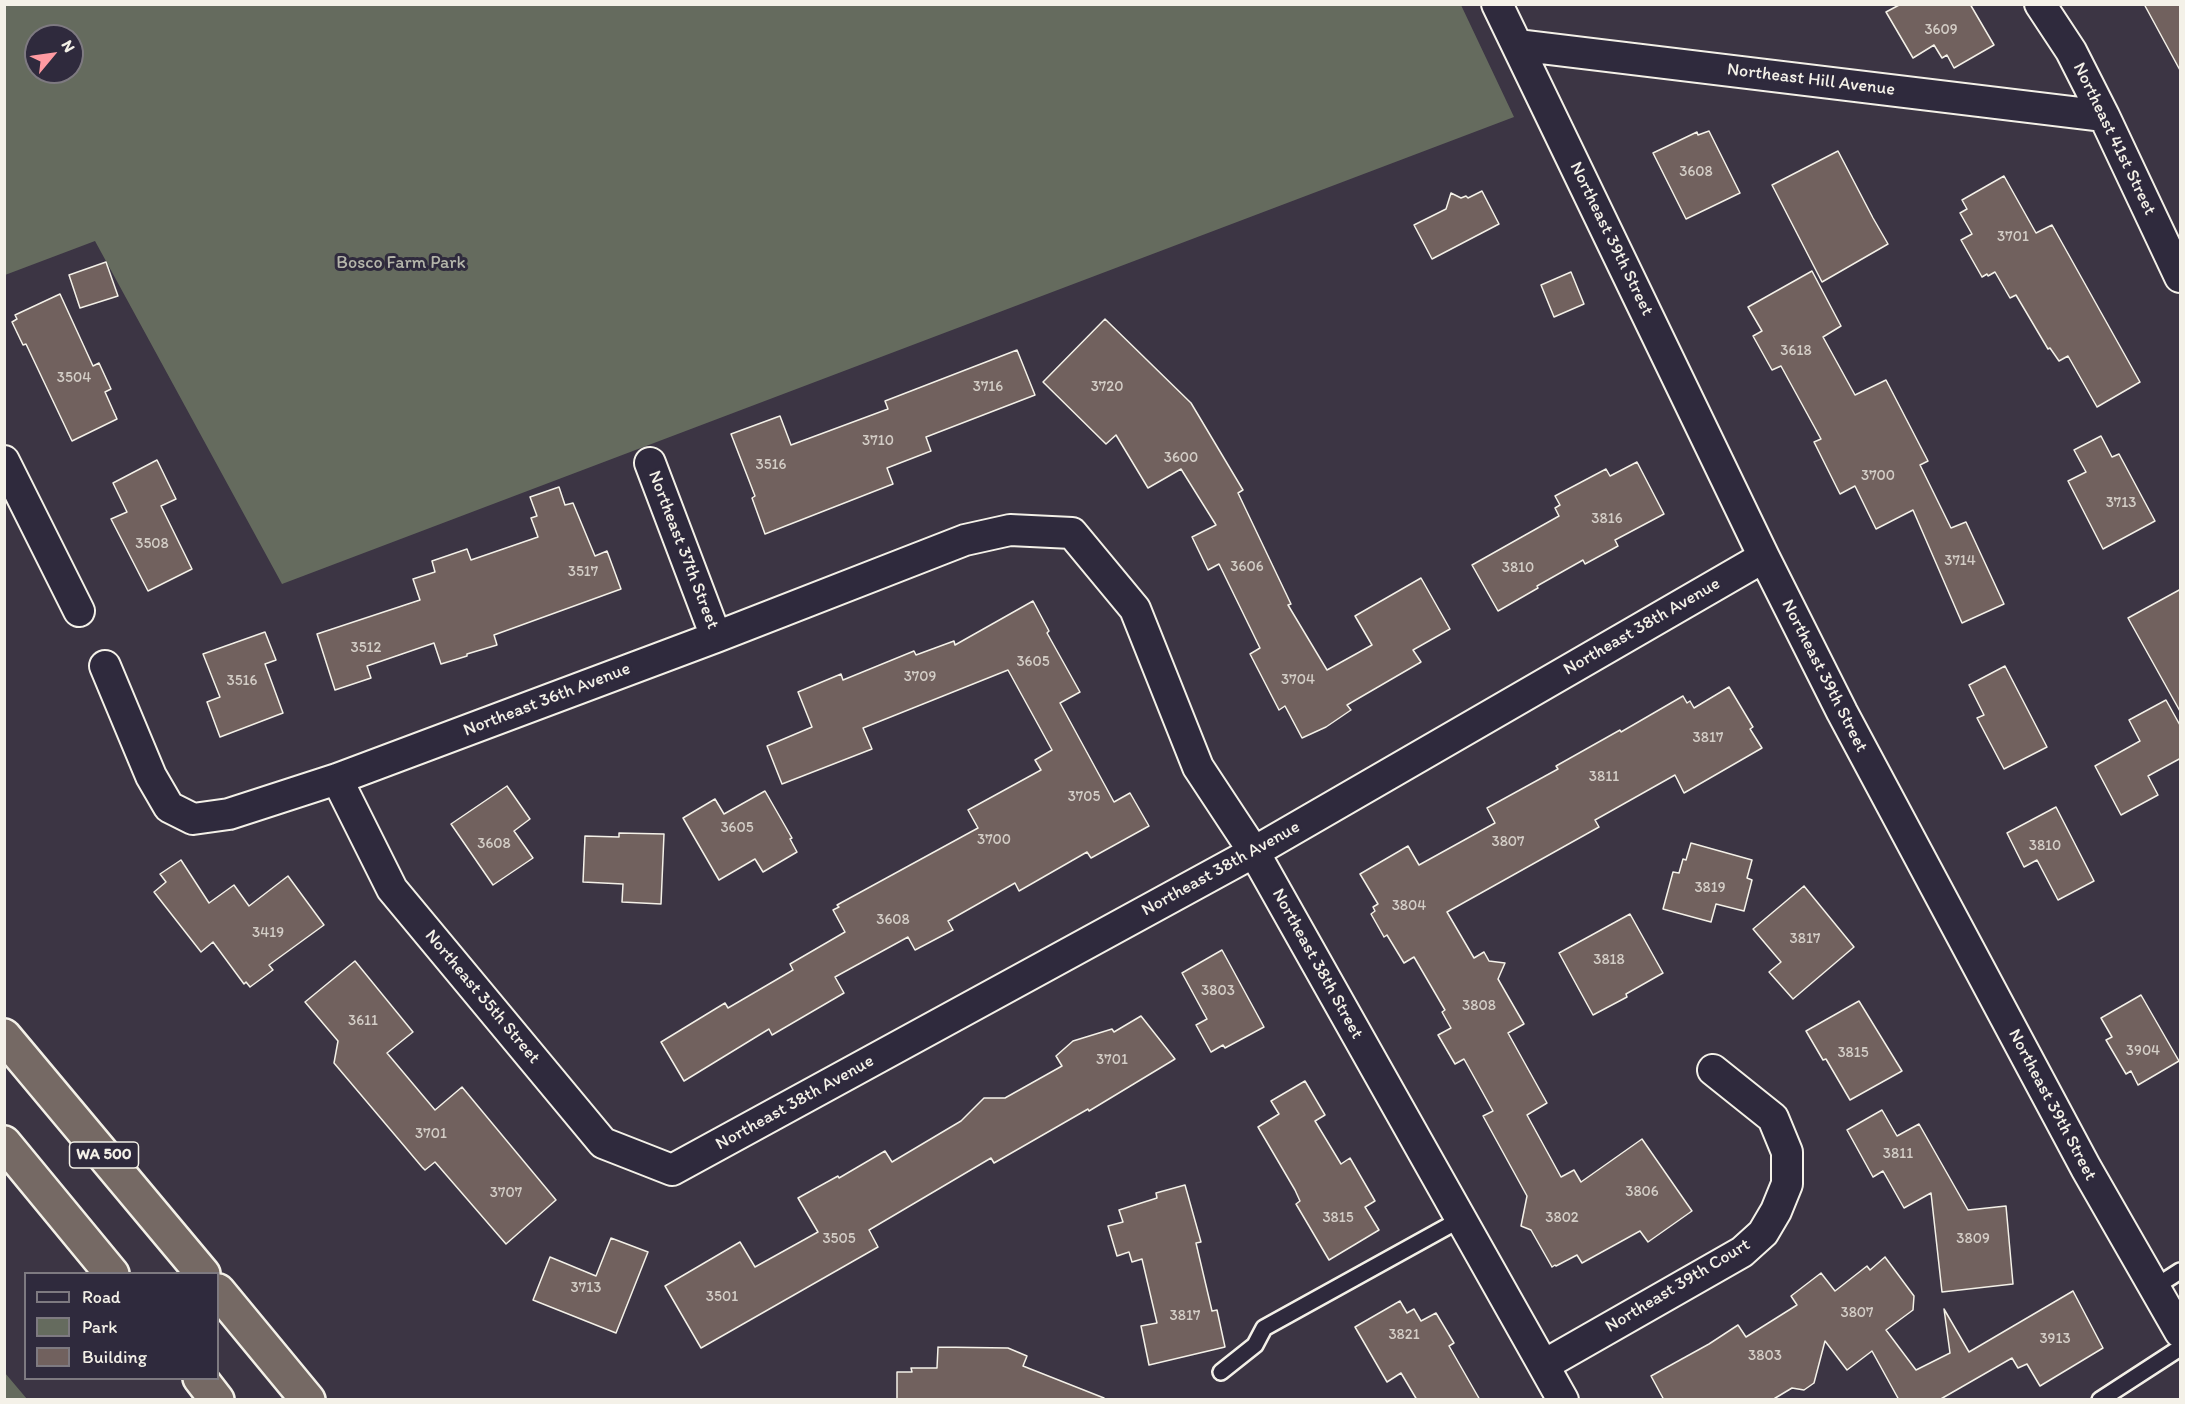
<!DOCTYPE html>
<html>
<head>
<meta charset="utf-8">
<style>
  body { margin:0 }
  #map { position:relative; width:2185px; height:1404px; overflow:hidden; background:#3c3544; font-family:Itim,sans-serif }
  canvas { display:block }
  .frame { position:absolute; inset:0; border:6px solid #f4f1e8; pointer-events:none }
  .legend { position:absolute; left:24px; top:1272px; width:195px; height:108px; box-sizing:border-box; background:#2f2a3d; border:2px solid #7e7a81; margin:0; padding:8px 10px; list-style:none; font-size:18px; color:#f4f1e8 }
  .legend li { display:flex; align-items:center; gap:12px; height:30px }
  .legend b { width:30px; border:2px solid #7e7a81 }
  .north { position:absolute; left:24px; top:24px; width:60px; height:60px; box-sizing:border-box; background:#2f2a3d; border:2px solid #7e7a81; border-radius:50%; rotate:61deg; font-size:16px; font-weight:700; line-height:24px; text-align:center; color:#f4f1e8 }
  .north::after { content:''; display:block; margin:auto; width:21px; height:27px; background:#ff9aa2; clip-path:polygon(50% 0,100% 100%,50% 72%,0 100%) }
</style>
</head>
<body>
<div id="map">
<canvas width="2185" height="1404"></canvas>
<div class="frame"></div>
<ul class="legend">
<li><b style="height:8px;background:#2f2a3d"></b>Road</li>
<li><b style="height:16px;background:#656b5e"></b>Park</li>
<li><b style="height:16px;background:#71615e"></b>Building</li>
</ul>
<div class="north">N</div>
</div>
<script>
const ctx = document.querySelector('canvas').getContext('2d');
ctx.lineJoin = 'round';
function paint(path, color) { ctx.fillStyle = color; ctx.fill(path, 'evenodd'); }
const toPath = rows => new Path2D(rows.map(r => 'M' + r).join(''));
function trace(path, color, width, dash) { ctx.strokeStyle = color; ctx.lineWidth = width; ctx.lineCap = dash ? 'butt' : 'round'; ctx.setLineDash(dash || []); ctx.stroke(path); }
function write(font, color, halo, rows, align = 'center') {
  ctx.font = font + ' Itim,sans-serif'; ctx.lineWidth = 6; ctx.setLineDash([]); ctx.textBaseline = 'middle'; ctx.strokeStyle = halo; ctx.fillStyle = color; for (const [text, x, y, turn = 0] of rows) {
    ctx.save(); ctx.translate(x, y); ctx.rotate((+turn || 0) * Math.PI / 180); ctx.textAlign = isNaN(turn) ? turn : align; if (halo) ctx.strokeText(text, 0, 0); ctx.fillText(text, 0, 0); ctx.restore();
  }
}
const green = toPath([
  [5,4,1461,5,1514,117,282,584,95,241,5,275],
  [36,36,72,36,72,72,36,72],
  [4,1373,5,1373,27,1399,5,1399]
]);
const building = toPath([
  [1901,4,1970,4,1994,45,1954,68,1947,55,1942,58,1934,45,1913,58,1886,12,1901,4],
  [2144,4,2181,4,2181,72,2144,4],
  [1709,131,1740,193,1686,219,1653,153,1697,132,1698,135,1709,131],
  [1838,151,1873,218,1888,244,1822,282,1772,185,1838,151],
  [2004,176,2036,233,2052,225,2140,382,2097,407,2068,356,2059,361,2050,348,2048,349,2016,295,2010,298,1995,272,1988,276,1987,274,1982,277,1961,240,1972,234,1960,213,1967,209,1962,200,2004,176],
  [1482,191,1499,224,1432,259,1414,225,1446,209,1451,193,1461,198,1466,196,1468,198,1482,191],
  [106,262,118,296,80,308,69,275,106,262],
  [1812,271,1841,326,1823,337,1855,395,1886,380,1928,461,1920,465,1951,528,1966,522,2004,604,1962,623,1913,510,1876,529,1855,486,1840,494,1814,442,1821,439,1781,366,1772,370,1753,336,1762,331,1748,307,1812,271],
  [1571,272,1584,304,1554,317,1541,285,1571,272],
  [60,294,93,366,99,363,111,389,105,392,117,419,72,441,26,344,23,345,12,322,17,319,15,315,60,294],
  [1105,319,1191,403,1243,490,1238,493,1291,604,1288,605,1327,670,1372,645,1355,616,1421,578,1450,629,1413,650,1421,662,1347,705,1351,710,1326,727,1302,738,1285,706,1279,710,1250,654,1260,648,1219,564,1208,570,1192,537,1216,525,1181,469,1148,488,1116,435,1106,444,1043,382,1105,319],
  [1017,350,1035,395,926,437,931,451,887,468,893,484,765,534,752,498,755,496,731,434,780,416,791,445,888,409,885,401,1017,350],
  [2101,436,2112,457,2119,454,2155,521,2103,549,2068,481,2086,472,2074,450,2101,436],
  [157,460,176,499,161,506,192,569,148,591,111,519,127,512,113,483,157,460],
  [1637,462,1664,514,1615,540,1618,546,1585,564,1583,560,1537,586,1538,588,1498,611,1472,565,1559,516,1555,508,1560,505,1555,496,1606,469,1610,476,1637,462],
  [559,487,565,505,573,503,595,556,607,551,621,589,494,635,497,645,467,654,467,656,441,664,434,643,367,666,371,678,335,690,317,634,420,600,413,579,435,572,432,561,467,549,471,560,538,537,531,518,537,516,530,497,559,487],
  [2181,589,2181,713,2128,618,2181,589],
  [1033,601,1049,631,1047,633,1080,692,1060,703,1114,802,1130,793,1149,826,1091,858,1087,852,1019,891,1015,883,948,921,953,930,915,950,908,937,835,977,844,993,772,1035,769,1029,684,1081,661,1042,725,1003,728,1008,793,970,790,964,845,932,833,910,839,907,837,905,978,828,968,810,1041,770,1035,760,1052,750,1008,670,863,728,872,749,782,784,767,746,812,727,798,692,841,674,843,680,914,651,916,655,954,641,955,645,1033,601],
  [265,632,276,660,265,664,283,713,220,737,207,702,220,697,203,654,265,632],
  [2005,666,2047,747,2004,769,1977,718,1984,715,1969,685,2005,666],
  [1729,687,1753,727,1750,729,1762,748,1684,793,1675,775,1595,820,1599,827,1447,912,1474,958,1484,952,1489,961,1505,963,1498,979,1524,1024,1508,1033,1547,1103,1527,1115,1561,1177,1574,1170,1581,1182,1642,1139,1692,1211,1648,1242,1640,1231,1582,1263,1577,1255,1556,1266,1555,1265,1552,1267,1531,1230,1521,1226,1527,1196,1483,1116,1493,1111,1464,1059,1455,1064,1438,1035,1451,1028,1442,1012,1445,1010,1414,957,1404,963,1387,935,1384,937,1371,914,1375,911,1373,907,1378,904,1360,874,1408,846,1419,865,1495,823,1487,808,1558,769,1556,766,1620,730,1621,732,1683,696,1687,703,1690,701,1694,708,1729,687],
  [2166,700,2181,727,2181,758,2148,776,2158,795,2121,815,2095,766,2140,741,2129,720,2166,700],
  [507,786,530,819,514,831,533,858,493,885,451,824,507,786],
  [765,791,792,838,790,839,797,852,763,872,755,859,719,880,683,818,715,799,724,814,765,791],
  [2056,807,2094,881,2058,900,2037,860,2024,867,2007,833,2056,807],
  [619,833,664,834,661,904,622,902,623,884,583,882,585,836,619,837,619,833],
  [1691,843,1752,860,1747,878,1752,880,1744,911,1716,904,1711,922,1663,909,1673,872,1679,873,1683,859,1686,860,1691,843],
  [181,860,209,903,234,885,249,906,288,876,324,925,269,965,273,970,250,987,246,982,244,984,213,942,201,952,154,892,166,882,160,874,181,860],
  [1804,886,1854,947,1793,999,1769,972,1781,962,1753,929,1804,886],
  [1630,914,1663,973,1626,994,1627,997,1593,1015,1559,953,1630,914],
  [1222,950,1264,1027,1225,1048,1223,1045,1211,1052,1196,1025,1207,1019,1182,973,1222,950],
  [355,961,413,1032,387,1053,435,1110,462,1087,556,1200,506,1244,435,1162,425,1170,422,1167,334,1063,338,1041,305,1002,355,961],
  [2141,995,2179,1061,2138,1085,2131,1071,2126,1074,2106,1040,2112,1037,2101,1018,2141,995],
  [1859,1001,1902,1071,1850,1100,1826,1059,1823,1060,1806,1031,1859,1001],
  [1141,1016,1175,1059,1089,1111,1088,1109,994,1163,991,1158,869,1230,878,1247,701,1348,665,1286,740,1242,755,1267,818,1232,798,1198,838,1176,839,1178,885,1151,892,1162,961,1121,984,1098,1005,1098,1062,1066,1056,1056,1073,1041,1112,1029,1114,1032,1141,1016],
  [1305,1081,1325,1115,1315,1121,1341,1164,1350,1158,1375,1201,1365,1207,1379,1230,1329,1260,1296,1204,1300,1201,1295,1190,1258,1127,1279,1114,1271,1101,1305,1081],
  [1882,1110,1897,1136,1919,1124,1968,1210,2006,1206,2013,1284,1942,1292,1931,1193,1904,1208,1883,1171,1873,1177,1847,1130,1882,1110],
  [1185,1185,1201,1242,1196,1243,1212,1311,1217,1310,1225,1347,1149,1365,1141,1326,1157,1323,1142,1259,1132,1262,1129,1252,1117,1256,1108,1226,1123,1222,1119,1210,1157,1198,1156,1193,1185,1185],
  [611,1238,648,1252,616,1333,533,1300,550,1257,596,1276,611,1238],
  [1885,1257,1914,1296,1913,1310,1886,1330,1916,1370,1950,1353,1944,1309,1969,1352,2073,1291,2103,1348,2040,1386,2027,1364,2018,1368,2012,1358,1939,1400,1899,1400,1872,1351,1847,1370,1825,1341,1814,1383,1804,1390,1792,1388,1772,1400,1664,1400,1651,1376,1709,1344,1738,1325,1746,1337,1797,1305,1791,1296,1821,1273,1835,1291,1867,1266,1870,1270,1885,1257],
  [1400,1301,1407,1313,1414,1309,1421,1321,1436,1313,1454,1343,1449,1346,1480,1400,1417,1400,1401,1373,1387,1382,1355,1327,1400,1301],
  [938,1347,1008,1348,1027,1356,1023,1366,1104,1398,1104,1400,897,1400,897,1372,912,1372,911,1368,937,1368,938,1347]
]);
const service = toPath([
  [2155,1287,2180,1271],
  [1221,1372,1255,1345,1264,1328,1461,1219],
  [2100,1400,2180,1348]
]);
const minor = toPath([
  [1497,4,1764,557,1842,712,2086,1168,2180,1332],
  [2040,4,2071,51,2104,116,2180,277],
  [1517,45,2104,116],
  [4,461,79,611],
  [650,463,716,637],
  [105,666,151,776,169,807,193,819,229,814,337,779,716,637,965,540,1010,530,1072,533,1135,609,1198,767,1254,852,1563,1400],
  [337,779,392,889,603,1143,672,1170,1254,852,1764,557],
  [1544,1365,1742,1252,1763,1233,1776,1211,1787,1184,1787,1152,1773,1118,1713,1070]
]);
const motorway = toPath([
  [4,1036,203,1274],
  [4,1143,112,1274],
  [218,1291,308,1400],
  [200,1378,217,1400]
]);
const numberNames = [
  ["3609",1941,30],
  ["3608",1696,172],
  ["3701",2013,237],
  ["3618",1796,351],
  ["3504",74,378],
  ["3716",988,387],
  ["3720",1107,387],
  ["3710",878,441],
  ["3600",1181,458],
  ["3516",771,465],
  ["3700",1878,476],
  ["3713",2121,503],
  ["3816",1607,519],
  ["3508",152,544],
  ["3714",1960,561],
  ["3606",1247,567],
  ["3810",1518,568],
  ["3517",583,572],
  ["3512",366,648],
  ["3605",1033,662],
  ["3709",920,677],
  ["3704",1298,680],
  ["3516",242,681],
  ["3817",1708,738],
  ["3811",1604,777],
  ["3705",1084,797],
  ["3605",737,828],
  ["3700",994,840],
  ["3807",1508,842],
  ["3608",494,844],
  ["3810",2045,846],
  ["3819",1710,888],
  ["3804",1409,906],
  ["3608",893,920],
  ["3419",268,933],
  ["3817",1805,939],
  ["3818",1609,960],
  ["3803",1218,991],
  ["3808",1479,1006],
  ["3611",363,1021],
  ["3904",2143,1051],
  ["3815",1853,1053],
  ["3701",1112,1060],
  ["3701",431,1134],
  ["3811",1898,1154],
  ["3806",1642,1192],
  ["3707",506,1193],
  ["3815",1338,1218],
  ["3802",1562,1218],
  ["3505",839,1239],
  ["3809",1973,1239],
  ["3713",586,1288],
  ["3501",722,1297],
  ["3807",1857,1313],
  ["3817",1185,1316],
  ["3821",1404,1335],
  ["3913",2055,1339],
  ["3803",1765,1356]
];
const shields = [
  [104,1155,69]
];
const shieldNames = [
  ["WA 500",104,1155]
];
const streetNames = [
  ["Northeast Hill Avenue",1811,80,7],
  ["Northeast 41st Street",2114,139,64],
  ["Northeast 39th Street",1611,239,64],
  ["Northeast 37th Street",683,550,69],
  ["Northeast 38th Avenue",1642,627,-30],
  ["Northeast 39th Street",1824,676,63],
  ["Northeast 36th Avenue",547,700,-21],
  ["Northeast 38th Avenue",1221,869,-29],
  ["Northeast 38th Street",1317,964,61],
  ["Northeast 35th Street",482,997,50],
  ["Northeast 38th Avenue",795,1103,-29],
  ["Northeast 39th Street",2052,1105,62],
  ["Northeast 39th Court",1678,1286,-31]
];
const parkNames = [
  ["Bosco Farm Park",401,263]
];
paint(green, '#656b5e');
paint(building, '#71615e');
trace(building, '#f4f1e8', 1.5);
trace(service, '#f4f1e8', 20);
trace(minor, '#f4f1e8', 34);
trace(motorway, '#f4f1e8', 38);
trace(service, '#2f2a3d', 15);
trace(minor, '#2f2a3d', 30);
trace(motorway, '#756964', 33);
write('15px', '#d3cdc6', null, numberNames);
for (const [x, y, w] of shields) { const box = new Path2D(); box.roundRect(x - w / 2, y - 13, w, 26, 4.5); ctx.fillStyle = '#2f2a3d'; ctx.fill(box); trace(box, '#f4f1e8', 1.5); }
write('bold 16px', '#f4f1e8', null, shieldNames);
write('18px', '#f4f1e8', '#2f2a3d', streetNames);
write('18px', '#b4b5aa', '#2f2a3d', parkNames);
</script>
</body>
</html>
